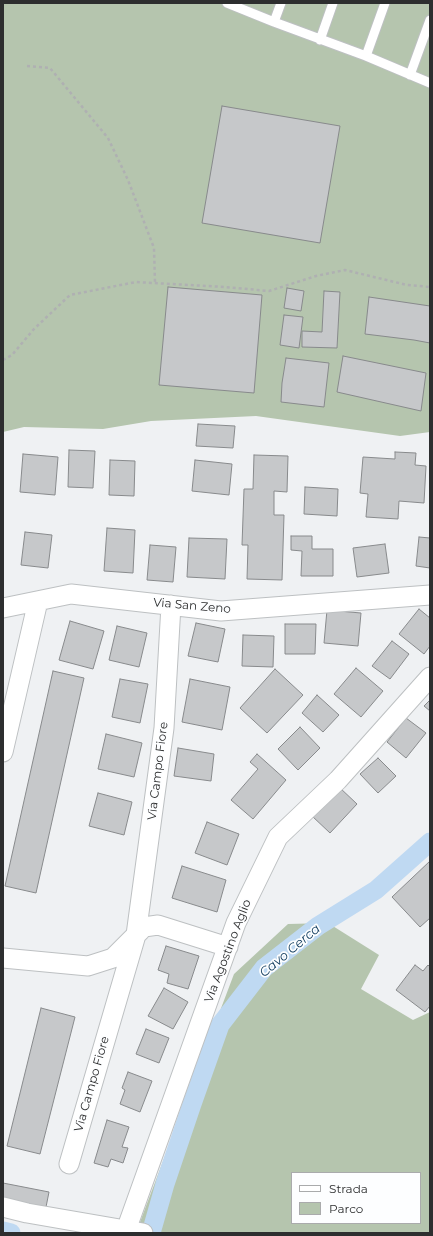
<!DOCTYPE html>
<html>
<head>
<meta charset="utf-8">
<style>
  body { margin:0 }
  #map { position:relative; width:433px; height:1236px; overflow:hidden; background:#eff1f3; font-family:Montserrat,sans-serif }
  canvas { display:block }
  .frame { position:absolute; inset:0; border:4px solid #2d2e2f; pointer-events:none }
  .legend { position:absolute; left:291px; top:1172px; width:130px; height:52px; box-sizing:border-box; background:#fdfeff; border:1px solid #aaabac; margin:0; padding:5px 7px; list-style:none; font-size:12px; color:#2d2e2f }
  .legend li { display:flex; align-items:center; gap:8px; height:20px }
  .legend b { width:20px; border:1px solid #aaabac }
</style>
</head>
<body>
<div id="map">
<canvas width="433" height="1236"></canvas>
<div class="frame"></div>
<ul class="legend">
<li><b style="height:5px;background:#fff"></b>Strada</li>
<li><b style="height:11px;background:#b5c5ae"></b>Parco</li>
</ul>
</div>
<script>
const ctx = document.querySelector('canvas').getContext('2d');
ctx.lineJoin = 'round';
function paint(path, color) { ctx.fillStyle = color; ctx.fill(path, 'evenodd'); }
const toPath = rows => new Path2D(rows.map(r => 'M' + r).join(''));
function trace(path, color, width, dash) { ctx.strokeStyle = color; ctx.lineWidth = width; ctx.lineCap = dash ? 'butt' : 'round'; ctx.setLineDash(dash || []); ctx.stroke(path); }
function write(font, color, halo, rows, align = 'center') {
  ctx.font = font + ' Montserrat,sans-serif'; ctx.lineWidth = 3.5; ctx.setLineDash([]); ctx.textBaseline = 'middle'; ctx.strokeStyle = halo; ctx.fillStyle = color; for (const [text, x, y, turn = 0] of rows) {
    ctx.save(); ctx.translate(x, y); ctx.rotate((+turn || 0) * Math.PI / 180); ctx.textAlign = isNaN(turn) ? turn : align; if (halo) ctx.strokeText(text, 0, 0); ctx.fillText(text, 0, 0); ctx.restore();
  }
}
const green = toPath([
  [3,3,430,3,430,432,400,436,256,416,151,421,103,429,24,427,3,432],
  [328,923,379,955,361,989,413,1020,430,1012,430,1233,139,1233,140,1222,234,974,288,924],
  [292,1173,420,1173,420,1223,292,1223]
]);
const canal = toPath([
  [3,1231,11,1233],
  [151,1233,165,1184,192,1104,220,1025,264,968,318,926,376,890,430,842]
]);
const building = toPath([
  [222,106,340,126,320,243,202,223,222,106],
  [168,287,262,295,254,393,159,385,168,287],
  [287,288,304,291,301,311,284,308,287,288],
  [324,291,340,292,337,348,302,347,302,331,322,332,324,291],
  [369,297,430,306,430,343,414,340,365,334,369,297],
  [284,315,303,317,299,348,280,345,284,315],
  [343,356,426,373,421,411,337,392,343,356],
  [286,358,329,363,324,407,281,402,282,383,286,358],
  [198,424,235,426,233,448,196,446,198,424],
  [69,450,95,451,93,488,68,487,69,450],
  [395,452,416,453,415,465,426,466,424,503,399,501,398,519,366,517,368,494,360,493,363,457,395,459,395,452],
  [23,454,58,457,55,495,20,492,23,454],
  [254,455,288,456,287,492,274,491,274,515,284,515,282,580,247,579,248,545,242,545,244,489,253,489,254,455],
  [110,460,135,461,134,496,109,495,110,460],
  [195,460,232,464,229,495,192,491,195,460],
  [305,487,338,489,337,516,304,514,305,487],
  [107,528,135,530,133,573,104,571,107,528],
  [25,532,52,535,48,568,21,565,25,532],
  [291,536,312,536,312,549,333,549,333,576,301,576,302,551,291,550,291,536],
  [419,537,430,538,430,568,416,566,419,537],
  [189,538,227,539,225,579,187,577,189,538],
  [385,544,389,573,357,577,353,548,385,544],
  [150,545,176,547,173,582,147,580,150,545],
  [419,609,430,618,430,646,424,654,399,634,419,609],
  [327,610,361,613,358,646,324,643,327,610],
  [70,621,104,631,93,669,59,660,70,621],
  [196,623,225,629,218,662,188,656,196,623],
  [285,624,316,624,315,654,285,654,285,624],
  [117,626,147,633,139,667,109,660,117,626],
  [243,635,274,636,273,667,242,666,243,635],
  [392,641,409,654,390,679,372,666,392,641],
  [356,668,383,691,361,717,334,694,356,668],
  [275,669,303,695,267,733,240,708,275,669],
  [53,671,84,678,36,893,5,886,53,671],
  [120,679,148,684,140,723,112,717,120,679],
  [190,679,230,687,222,730,182,722,190,679],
  [317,695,339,715,323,732,302,713,317,695],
  [430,700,430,711,424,706,430,700],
  [406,718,426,733,406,758,387,742,406,718],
  [300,727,320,748,298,770,278,749,300,727],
  [106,734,142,743,134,777,98,769,106,734],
  [178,748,214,754,211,781,174,776,178,748],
  [257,754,286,780,253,819,231,800,258,769,250,762,257,754],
  [378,758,396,776,378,793,360,774,378,758],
  [339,787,357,804,330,833,312,816,339,787],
  [98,793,132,802,124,835,89,826,98,793],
  [207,822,239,834,227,865,195,853,207,822],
  [430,861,430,918,420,927,392,897,430,861],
  [182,866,226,880,217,912,172,898,182,866],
  [166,946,199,956,188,989,167,983,169,974,158,970,166,946],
  [415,965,423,971,428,965,430,967,430,1006,425,1012,396,990,415,965],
  [164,988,188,1002,173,1029,148,1016,164,988],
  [41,1008,75,1017,40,1154,7,1146,41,1008],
  [146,1029,169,1038,159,1063,136,1054,146,1029],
  [128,1072,152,1081,140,1112,120,1104,125,1090,122,1088,128,1072],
  [107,1120,129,1127,122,1147,128,1148,123,1163,111,1159,108,1167,94,1163,107,1120],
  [3,1183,49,1192,45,1212,3,1203,3,1183]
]);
const path = toPath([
  [27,66,50,68,108,138,128,180,154,248,155,283],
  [3,360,12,355,34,329,70,295,136,282,225,287,269,291,316,276,345,270,407,285,430,287]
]);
const service = toPath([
  [227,3,274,22,366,56,430,83],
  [274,22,281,3],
  [320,40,333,3],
  [366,56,385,3],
  [410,75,430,20]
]);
const minor = toPath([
  [3,608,71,594,221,611,430,595],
  [3,752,38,601],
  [3,958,88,966,113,958,144,927,158,925,228,947],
  [69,1164,136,935,164,728,171,605],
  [3,1207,27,1213,143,1233],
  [125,1233,236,923,278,837,338,780,430,677]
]);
const streetNames = [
  ["Via San Zeno",192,606,5],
  ["Via Campo Fiore",158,771,-83],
  ["Via Agostino Aglio",228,951,-69],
  ["Via Campo Fiore",92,1084,-74]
];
const waterNames = [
  ["Cavo Cerca",290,951,-40]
];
paint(green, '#b5c5ae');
trace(canal, '#bfd9f2', 19);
paint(building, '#c6c8ca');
trace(building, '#888a8c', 1);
trace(service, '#bdc0c2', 11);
trace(minor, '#bdc0c2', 21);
trace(path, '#afb0b2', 2.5, [3, 3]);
trace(service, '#fff', 9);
trace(minor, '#fff', 19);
write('12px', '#2d2e2f', '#fdfeff', streetNames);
write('italic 13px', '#164062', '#fdfeff', waterNames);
</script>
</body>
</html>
